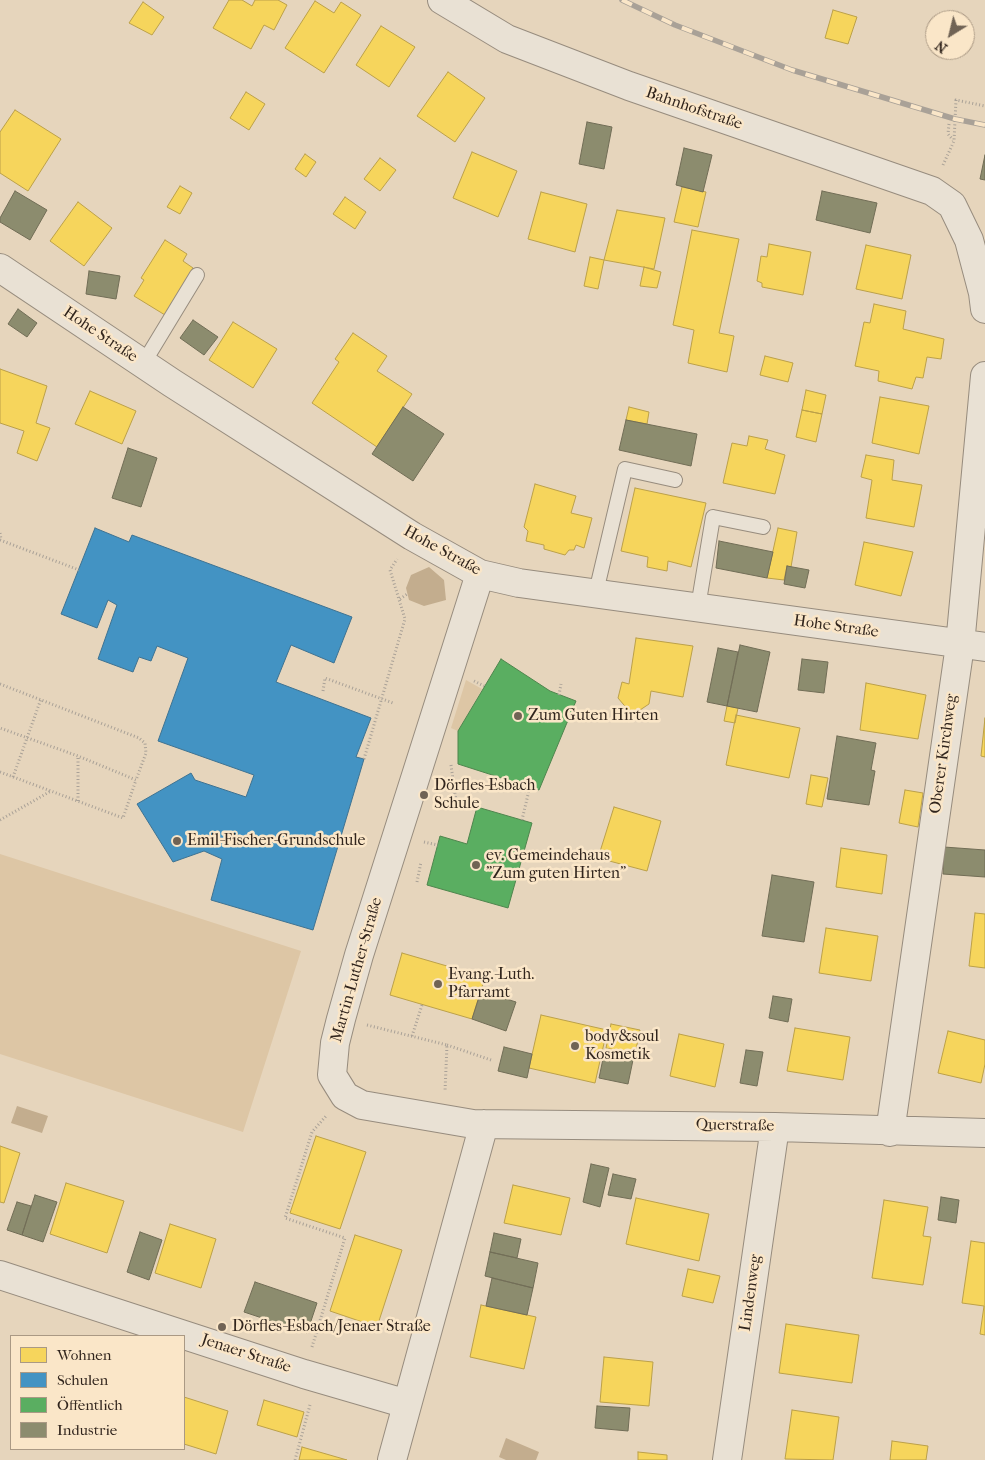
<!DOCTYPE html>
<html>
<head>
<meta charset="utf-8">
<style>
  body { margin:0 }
  #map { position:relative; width:985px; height:1460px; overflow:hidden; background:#e6d5bc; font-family:"IM FELL French Canon",serif }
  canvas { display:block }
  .legend { position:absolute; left:10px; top:1335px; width:175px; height:115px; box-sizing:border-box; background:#fae6c8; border:1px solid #aa9984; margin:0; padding:6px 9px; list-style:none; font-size:15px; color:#31251d }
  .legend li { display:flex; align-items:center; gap:10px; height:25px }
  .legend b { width:25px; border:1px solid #aa9984 }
  .north { position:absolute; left:925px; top:10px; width:50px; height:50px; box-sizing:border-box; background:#fae6c8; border:1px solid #aa9984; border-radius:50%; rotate:216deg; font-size:14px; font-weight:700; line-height:20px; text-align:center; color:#31251d }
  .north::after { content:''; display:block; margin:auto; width:18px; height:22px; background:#706355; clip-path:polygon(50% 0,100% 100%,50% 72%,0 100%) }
</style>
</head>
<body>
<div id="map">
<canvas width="985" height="1460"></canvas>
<ul class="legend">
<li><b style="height:14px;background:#f6d55c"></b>Wohnen</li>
<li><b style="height:14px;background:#4393c3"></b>Schulen</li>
<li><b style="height:14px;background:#5aae61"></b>Öffentlich</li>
<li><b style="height:14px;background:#8c8c6e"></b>Industrie</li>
</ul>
<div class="north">N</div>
</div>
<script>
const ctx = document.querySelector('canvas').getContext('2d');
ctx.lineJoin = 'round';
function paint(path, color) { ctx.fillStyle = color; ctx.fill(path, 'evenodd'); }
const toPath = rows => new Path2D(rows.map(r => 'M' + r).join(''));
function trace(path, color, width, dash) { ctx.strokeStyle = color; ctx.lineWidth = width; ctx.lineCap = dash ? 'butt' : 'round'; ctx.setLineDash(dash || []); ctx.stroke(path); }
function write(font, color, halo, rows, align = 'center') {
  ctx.font = font + ' "IM FELL French Canon",serif'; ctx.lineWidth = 5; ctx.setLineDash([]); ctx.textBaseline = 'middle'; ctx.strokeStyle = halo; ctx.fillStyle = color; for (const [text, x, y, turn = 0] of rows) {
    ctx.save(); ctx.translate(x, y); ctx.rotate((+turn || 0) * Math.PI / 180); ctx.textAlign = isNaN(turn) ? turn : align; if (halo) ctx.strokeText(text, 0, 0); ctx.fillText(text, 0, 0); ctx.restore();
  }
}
const green = toPath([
  [466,680,482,689,458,731,451,728],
  [0,854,301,951,243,1132,0,1054]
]);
const water = toPath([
  [429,567,444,580,446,600,424,606,409,600,406,588,411,575],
  [17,1106,48,1116,42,1133,11,1123],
  [506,1438,539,1452,536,1460,506,1460,499,1457]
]);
const homes = toPath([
  [229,0,242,0,252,6,255,0,278,0,287,5,274,30,264,25,251,49,213,28,229,0],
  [315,1,334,13,341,2,361,15,324,73,285,48,315,1],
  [143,2,164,17,152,35,129,23,143,2],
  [833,10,857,17,848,44,825,38,833,10],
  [381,26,415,47,389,87,356,65,381,26],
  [448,72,485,98,455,142,417,116,448,72],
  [246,92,265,104,249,130,230,118,246,92],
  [15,110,61,139,28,191,0,173,0,132,15,110],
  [472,152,517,171,498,217,453,198,472,152],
  [305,154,316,162,306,177,295,169,305,154],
  [380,158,396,170,380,191,364,179,380,158],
  [180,186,192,193,180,214,167,207,180,186],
  [682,187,706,192,698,227,674,222,682,187],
  [541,192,587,204,575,252,528,239,541,192],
  [345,197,366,212,355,229,333,214,345,197],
  [78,202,112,228,84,266,50,241,78,202],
  [617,210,665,218,654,269,604,260,617,210],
  [692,230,739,239,719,333,734,336,727,372,688,363,694,330,673,325,692,230],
  [165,240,187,254,183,261,193,268,165,315,134,296,144,280,141,278,165,240],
  [769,244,811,252,803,295,762,287,762,283,757,281,761,256,767,257,769,244],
  [866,245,911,255,902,299,856,289,866,245],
  [590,257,604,260,598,289,584,286,590,257],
  [644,267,661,272,657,288,640,286,644,267],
  [874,304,906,311,903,329,944,339,941,359,927,357,923,378,916,377,912,389,878,381,879,371,855,366,864,322,870,323,874,304],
  [233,322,277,349,253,388,209,360,233,322],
  [353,333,387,356,377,371,412,394,377,447,312,403,339,362,335,359,353,333],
  [765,356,793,363,788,382,760,375,765,356],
  [0,369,47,386,36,423,50,428,37,461,17,453,24,431,0,423,0,369],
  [806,390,826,395,822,414,802,410,806,390],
  [90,391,136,411,122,444,75,424,90,391],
  [880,397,929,406,919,454,872,443,880,397],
  [629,407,649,412,647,424,626,420,629,407],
  [802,410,822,414,816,442,796,437,802,410],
  [749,436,768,440,765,449,785,455,775,494,723,483,732,443,747,446,749,436],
  [866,455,894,460,892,480,922,485,914,527,866,518,872,480,861,477,866,455],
  [535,484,576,496,571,513,592,518,584,548,576,545,574,550,569,550,565,555,544,549,544,545,526,541,528,531,524,527,535,484],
  [635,488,706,503,691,567,668,561,667,571,647,567,648,557,621,551,635,488],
  [778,528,797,532,791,567,787,566,784,580,767,578,778,528],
  [864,542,913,552,901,596,855,585,864,542],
  [636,638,693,646,683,697,651,691,649,704,637,712,629,711,618,698,622,682,629,684,636,638],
  [866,683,926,695,918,739,860,730,866,683],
  [727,706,738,708,735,723,724,721,727,706],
  [736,715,800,728,789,778,726,765,736,715],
  [985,718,985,757,981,756,985,718],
  [811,775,828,778,822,807,806,804,811,775],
  [905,790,923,793,918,827,899,823,905,790],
  [614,807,661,821,647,871,598,858,614,807],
  [841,848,887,855,882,894,836,887,841,848],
  [975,913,985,914,985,968,969,966,975,913],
  [826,928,878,936,871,981,819,973,826,928],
  [402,953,485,977,472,1019,390,995,402,953],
  [541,1015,607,1030,595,1083,529,1068,541,1015],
  [611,1024,640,1030,635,1054,606,1048,611,1024],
  [795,1028,850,1037,843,1080,787,1071,795,1028],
  [948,1031,985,1040,985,1064,981,1083,938,1073,948,1031],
  [679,1034,724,1044,715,1087,670,1076,679,1034],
  [316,1136,366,1152,340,1229,290,1213,316,1136],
  [0,1146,20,1153,4,1203,0,1202,0,1146],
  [66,1183,124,1201,107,1253,50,1234,66,1183],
  [513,1185,570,1198,561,1235,504,1223,513,1185],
  [636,1198,709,1214,699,1261,626,1244,636,1198],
  [884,1200,928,1207,923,1236,931,1237,923,1285,872,1278,884,1200],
  [170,1224,216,1239,201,1288,155,1273,170,1224],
  [355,1235,402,1250,377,1327,330,1311,355,1235],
  [971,1241,985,1243,985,1335,980,1334,984,1306,962,1303,971,1241],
  [688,1269,720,1276,713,1303,682,1296,688,1269],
  [481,1305,536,1317,524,1369,470,1357,481,1305],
  [786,1324,859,1335,852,1383,779,1373,786,1324],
  [604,1357,653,1362,649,1406,600,1402,604,1357],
  [184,1397,228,1411,216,1454,184,1444,184,1397],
  [264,1400,304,1412,297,1437,257,1425,264,1400],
  [792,1410,839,1417,833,1460,785,1459,792,1410],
  [892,1441,928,1446,926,1460,890,1460,892,1441],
  [302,1447,347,1460,299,1460,302,1447],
  [638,1452,667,1455,667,1460,638,1460,638,1452]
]);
const schools = toPath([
  [95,528,129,542,132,535,352,617,334,663,291,645,276,682,371,718,356,757,364,759,313,930,211,900,222,859,204,851,173,862,137,804,191,773,195,780,246,797,254,775,158,741,188,658,157,646,151,661,139,657,133,672,98,659,117,605,108,600,97,628,61,614,95,528]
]);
const public = toPath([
  [501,659,550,691,576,701,539,790,458,764,458,731,501,659],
  [477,807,532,823,508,908,427,885,440,836,467,844,477,807]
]);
const industry = toPath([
  [587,122,612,127,604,169,579,164,587,122],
  [684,148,712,155,703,192,676,185,684,148],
  [985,155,985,180,980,179,985,155],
  [15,191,47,210,30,240,0,222,0,218,15,191],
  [822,191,877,203,870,233,816,220,822,191],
  [89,271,120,276,116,299,86,294,89,271],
  [18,309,37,323,27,337,8,324,18,309],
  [193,320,218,337,204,355,180,338,193,320],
  [403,407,444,434,413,481,372,454,403,407],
  [626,420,697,434,691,466,619,450,626,420],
  [128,448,157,458,141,507,112,498,128,448],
  [719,541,773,552,767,578,716,568,719,541],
  [787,566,809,570,805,588,784,584,787,566],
  [740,645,770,652,757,712,727,706,740,645],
  [718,648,738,652,727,706,707,702,718,648],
  [802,659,828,662,824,693,798,690,802,659],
  [837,736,876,743,871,770,875,771,869,805,827,799,837,736],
  [944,847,985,850,985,877,943,874,944,847],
  [772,875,814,882,804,942,762,936,772,875],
  [481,991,516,1002,506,1031,472,1019,481,991],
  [773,996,792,999,788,1022,769,1018,773,996],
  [504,1047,532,1054,527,1078,498,1071,504,1047],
  [746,1050,763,1052,757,1086,740,1083,746,1050],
  [604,1054,633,1060,628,1084,599,1078,604,1054],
  [591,1164,609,1168,600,1207,583,1202,591,1164],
  [613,1174,636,1179,631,1199,608,1195,613,1174],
  [35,1195,57,1202,43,1242,22,1235,35,1195],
  [941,1197,959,1200,956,1223,938,1220,941,1197],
  [17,1202,31,1206,22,1235,7,1230,17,1202],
  [140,1232,162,1240,149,1280,127,1272,140,1232],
  [494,1233,521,1239,517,1258,490,1252,494,1233],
  [490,1252,538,1263,533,1288,485,1276,490,1252],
  [492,1278,533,1288,527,1315,486,1306,492,1278],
  [255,1282,317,1303,307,1333,244,1312,255,1282],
  [597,1406,630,1408,628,1431,595,1428,597,1406]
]);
const path = toPath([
  [949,124,948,134,953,140],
  [943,165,954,141,956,100,985,106],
  [0,533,1,539],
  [0,540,79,570],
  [400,599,407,594],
  [474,681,484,686],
  [0,684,139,738,145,743,146,753,136,780,78,756,0,728],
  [323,691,325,678,393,703],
  [559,695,561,684],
  [364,759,405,619,390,570,397,559],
  [451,765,456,801],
  [0,772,123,818,136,780],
  [13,777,41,699],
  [78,801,78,756],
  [0,820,51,791],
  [522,820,530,786],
  [424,842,438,845],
  [417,882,421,862],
  [367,1025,447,1045,445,1091],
  [412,1036,422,1005],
  [447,1045,491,1060],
  [312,1347,345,1238,285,1218,312,1132,326,1116],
  [295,1460,310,1405]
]);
const lane = toPath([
  [143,364,197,275],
  [596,592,625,469,675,480],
  [698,607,713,517,763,527]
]);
const street = toPath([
  [442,0,507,39,629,86,932,191,952,205,969,240,983,293,985,309],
  [0,268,172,383,412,536,480,574,519,583,985,647],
  [480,574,359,955,341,1019,335,1043,332,1075,345,1096,362,1105,473,1124,775,1127,985,1133],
  [890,1132,960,645,985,376],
  [0,1275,304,1374,407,1404],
  [392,1460,484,1124],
  [727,1460,775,1127]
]);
const rail = toPath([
  [622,0,675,25,792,70,955,119,985,125]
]);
const markers = [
  [518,716,5,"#706355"],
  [424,795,5,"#706355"],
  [177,841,5,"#706355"],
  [476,865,5,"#706355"],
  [438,984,5,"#706355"],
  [575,1046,5,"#706355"],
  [222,1327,5,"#706355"]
];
const streetNames = [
  ["Bahnhofstraße",694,109,19],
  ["Hohe Straße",100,335,34],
  ["Hohe Straße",442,551,29],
  ["Hohe Straße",836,627,8],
  ["Oberer Kirchweg",944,754,-82],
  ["Martin-Luther-Straße",357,970,-74],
  ["Querstraße",735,1126,1],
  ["Lindenweg",751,1293,-82],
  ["Jenaer Straße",246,1354,18]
];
const poiNames = [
  ["Zum Guten Hirten",528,716],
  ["Dörfles-Esbach",434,786],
  ["Schule",434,804],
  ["Emil-Fischer-Grundschule",187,841],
  ["ev. Gemeindehaus",486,856],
  ["\"Zum guten Hirten\"",486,874],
  ["Evang.-Luth.",448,975],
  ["Pfarramt",448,993],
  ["body&soul",585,1037],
  ["Kosmetik",585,1055],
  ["Dörfles-Esbach/Jenaer Straße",232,1327]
];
paint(green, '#ddc6a5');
paint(water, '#c3ad8e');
paint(homes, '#f6d55c');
trace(homes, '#bba049', 1);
paint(schools, '#4393c3');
trace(schools, '#3e7291', 1);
paint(public, '#5aae61');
trace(public, '#4e854d', 1);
paint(industry, '#8c8c6e');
trace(industry, '#716d56', 1);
trace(lane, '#978c7e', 16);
trace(street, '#978c7e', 30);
trace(path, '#a9a197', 3, [1, 2.5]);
trace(lane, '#e9e1d4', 14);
trace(street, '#e9e1d4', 28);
trace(rail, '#a9a197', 5.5);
trace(rail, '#fae6c8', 4, [11]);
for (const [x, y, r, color] of markers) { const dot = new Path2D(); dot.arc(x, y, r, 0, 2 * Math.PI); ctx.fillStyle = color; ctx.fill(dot); trace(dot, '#fae6c8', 2); }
write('16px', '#31251d', '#fae6c8', streetNames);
write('16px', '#31251d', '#fae6c8', poiNames, 'left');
</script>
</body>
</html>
